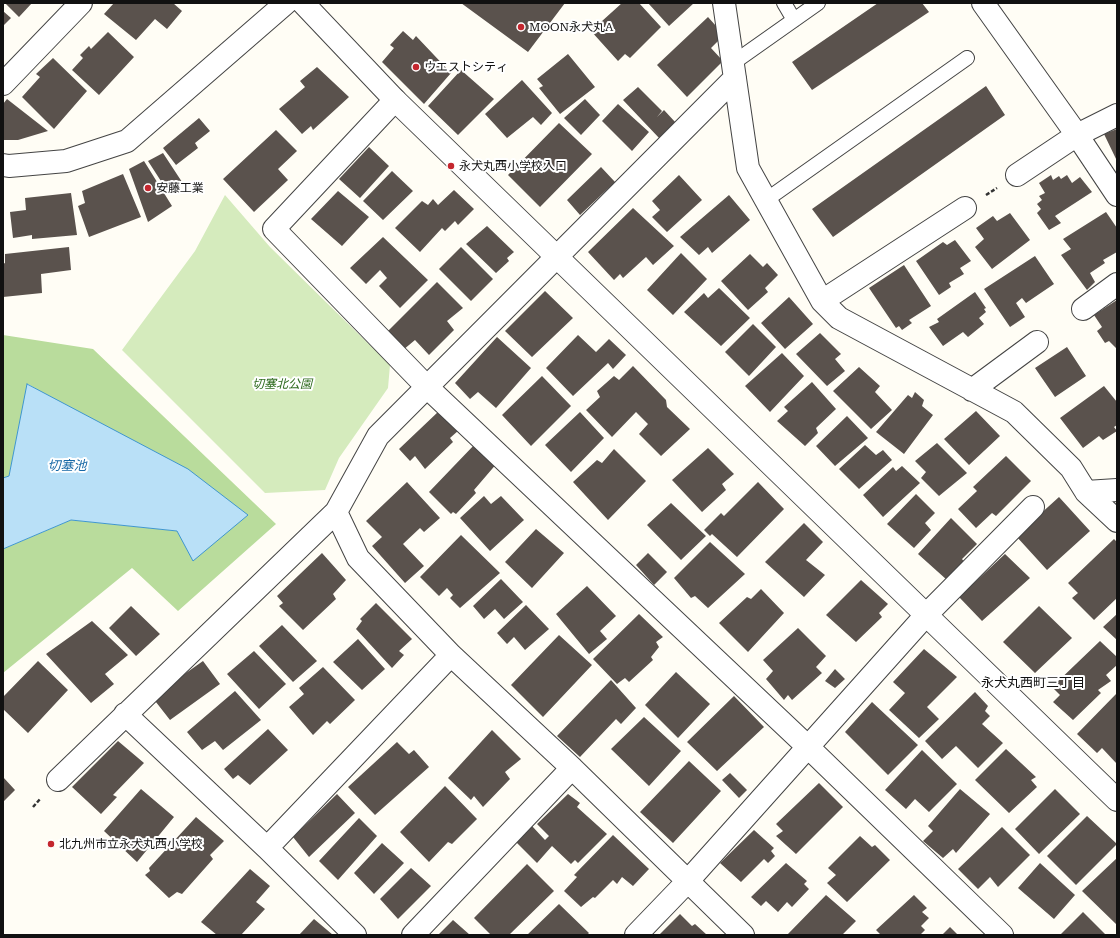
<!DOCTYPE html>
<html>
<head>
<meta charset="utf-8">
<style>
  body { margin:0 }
  #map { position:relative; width:1120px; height:938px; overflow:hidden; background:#fffdf5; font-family:"Roboto Serif",serif }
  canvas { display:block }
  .frame { position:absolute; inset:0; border:4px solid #111; pointer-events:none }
</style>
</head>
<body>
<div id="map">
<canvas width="1120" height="938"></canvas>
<div class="frame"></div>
</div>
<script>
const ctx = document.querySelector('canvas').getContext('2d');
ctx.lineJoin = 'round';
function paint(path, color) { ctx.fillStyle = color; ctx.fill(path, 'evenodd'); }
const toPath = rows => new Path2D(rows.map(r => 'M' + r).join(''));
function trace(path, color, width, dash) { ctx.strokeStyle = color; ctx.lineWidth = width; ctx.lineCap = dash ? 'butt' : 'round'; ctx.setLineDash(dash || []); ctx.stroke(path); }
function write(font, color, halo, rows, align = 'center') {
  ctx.font = font + ' "Roboto Serif","Noto Sans JP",serif'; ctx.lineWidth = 4; ctx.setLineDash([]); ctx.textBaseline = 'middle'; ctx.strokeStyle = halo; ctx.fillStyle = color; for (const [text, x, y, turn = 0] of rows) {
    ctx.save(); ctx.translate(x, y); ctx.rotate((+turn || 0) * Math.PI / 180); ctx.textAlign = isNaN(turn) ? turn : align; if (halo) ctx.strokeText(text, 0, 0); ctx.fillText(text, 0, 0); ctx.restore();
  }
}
const green = toPath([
  [225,195,270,247,390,365,388,388,339,458,325,490,265,493,122,350,195,251]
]);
const forest = toPath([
  [3,335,93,349,276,524,178,611,132,568,3,673,3,549,71,520,178,531,247,515,28,384,9,476,3,478]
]);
const water = toPath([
  [27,384,188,469,248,515,193,561,177,531,71,520,3,549,3,478,9,476,27,384]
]);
const building = toPath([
  [5,3,32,3,19,17],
  [114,3,173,3,182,11,167,29,155,19,136,40,104,14],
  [461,3,565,3,528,52],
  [622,3,639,3,661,27,630,58,625,54,618,61,591,31],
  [648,3,694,3,669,26],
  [878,3,922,3,929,12,812,90,792,62],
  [3,11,11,18,3,26],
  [708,17,724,35,711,48,723,61,687,97,657,65],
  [403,31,413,40,416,36,451,73,424,104,382,62,394,48,390,45],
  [108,32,134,57,99,95,72,70,83,58,80,55,89,46,91,49],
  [568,54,595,87,560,114,539,88,543,86,537,79],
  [53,58,87,91,54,129,22,97,40,77,36,74],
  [317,67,349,97,313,130,311,126,302,134,279,109,305,87,300,81],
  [461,70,494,99,458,135,428,106],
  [522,80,552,113,541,125,533,117,507,138,485,114],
  [986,86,1005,115,833,237,812,209],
  [638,87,662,111,657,117,664,110,676,123,660,139,623,100],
  [7,99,48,131,18,140,3,140,3,104],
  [585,99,600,115,581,135,564,118],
  [618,104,649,132,632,151,602,121],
  [199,118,210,131,195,143,198,148,176,165,163,148],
  [559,123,592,154,540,207,508,175],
  [1117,129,1117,161,1104,134],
  [276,130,297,151,278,169,288,180,254,212,223,179],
  [369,147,389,166,360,198,339,179],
  [163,153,182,182,168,192,148,161],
  [144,161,172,206,148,222,129,169],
  [601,167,615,182,580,215,567,200],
  [392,171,413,191,383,220,363,201],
  [123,174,141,217,89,237,78,206,85,203,82,191],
  [679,175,702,200,667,232,652,217,660,210,652,201],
  [1051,175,1053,180,1059,176,1061,179,1067,175,1072,183,1080,177,1092,192,1055,216,1061,223,1049,230,1037,213,1041,209,1037,204,1042,200,1039,196,1045,193,1039,183],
  [454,190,474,209,458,225,455,221,445,231,442,228,420,252,395,228,422,201,428,205,433,199,438,205],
  [338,191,369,217,342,246,311,219],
  [71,193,77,235,32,239,32,235,13,238,10,212,26,210,25,198],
  [729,195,750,220,712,253,708,247,699,255,680,237],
  [633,208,674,246,653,265,646,257,623,278,620,274,614,280,588,252],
  [1106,212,1117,228,1117,252,1103,260,1105,263,1090,273,1095,282,1087,290,1061,255,1071,249,1063,239],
  [1010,213,1030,240,992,269,975,247,984,239,976,228,993,216,997,221],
  [487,226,514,252,507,258,509,261,496,273,466,244],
  [383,237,428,280,400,308,379,286,387,278,380,270,366,284,350,268],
  [955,240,971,261,960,268,964,274,949,283,951,287,939,295,916,261,943,242,947,245],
  [69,247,71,270,41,274,42,293,3,297,3,264,5,263,5,254],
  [461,247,493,279,471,301,439,269],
  [681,253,707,279,673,315,647,290],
  [750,254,763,267,767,263,778,275,765,288,768,292,748,310,721,281],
  [1035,256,1054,284,1026,303,1022,298,1016,303,1025,317,1010,327,984,289],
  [904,265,931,306,909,320,912,323,902,330,899,326,896,328,869,288],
  [437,282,463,308,447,321,454,330,429,355,415,340,403,350,387,332],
  [719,288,750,318,721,346,684,312,704,293,708,298],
  [545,291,573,318,532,357,505,331],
  [975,292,986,308,984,309,986,312,979,318,984,324,968,337,963,332,943,346,929,327,939,322,937,319],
  [789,297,813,324,785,349,761,323],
  [1117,300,1117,348,1116,348,1109,341,1105,343,1097,331,1102,327,1094,315],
  [753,324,776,347,749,376,725,352],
  [820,333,841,354,835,359,845,371,827,386,796,354],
  [578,335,596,352,609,339,626,355,613,369,608,363,573,396,546,368],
  [497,337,531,368,496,408,478,392,470,399,455,383],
  [1067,347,1086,376,1055,397,1035,368],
  [782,353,804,376,770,412,745,386],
  [633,366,666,400,667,407,690,429,661,456,639,434,648,424,636,412,612,437,586,410,600,397,597,391,614,376,619,380],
  [859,367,880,386,875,392,892,410,871,429,833,391],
  [542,376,571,406,531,446,502,415],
  [812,382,836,409,816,428,818,433,805,446,777,421,788,411,784,407],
  [1104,386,1117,402,1117,425,1114,427,1117,431,1103,440,1099,436,1083,448,1060,418],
  [915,392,924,400,922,406,933,415,904,454,876,432,908,395,912,398],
  [439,411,459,430,450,438,453,442,425,469,415,456,410,461,399,449],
  [976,411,1000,436,969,465,944,439],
  [580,412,604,438,571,472,545,445],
  [847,416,868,438,835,466,816,446],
  [476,443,498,462,474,490,476,493,456,514,453,512,451,514,429,492],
  [937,443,967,473,939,496,921,478,926,472,915,461],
  [865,445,876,455,883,450,892,460,859,489,839,469],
  [708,448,734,474,722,484,726,490,702,512,672,480],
  [614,449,646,481,608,520,573,482,597,460,602,463],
  [1006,456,1031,481,996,516,992,513,976,528,958,509,977,491,973,487],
  [902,466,920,483,883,517,863,495,893,467,896,471],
  [407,482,440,518,424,532,420,528,403,544,424,566,405,583,372,546,382,537,366,521],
  [758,482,784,509,737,557,712,534,710,536,704,530,721,513,724,516],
  [916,494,935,513,925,523,931,530,914,548,887,524],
  [484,496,491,504,501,496,524,520,490,551,460,518],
  [1059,497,1090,531,1047,570,1016,536],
  [671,503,706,536,681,560,647,525],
  [951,518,977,544,962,559,965,563,947,580,918,554],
  [804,523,823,542,806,560,825,575,804,597,765,562],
  [536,529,564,553,532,588,505,562],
  [461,535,500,573,460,608,450,598,453,595,447,588,439,596,420,577],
  [1114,539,1117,542,1117,598,1094,620,1072,598,1078,593,1068,583],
  [710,542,745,574,708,608,695,596,691,598,674,578],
  [322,553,346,580,333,594,336,599,303,630,279,606,283,603,277,596],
  [648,553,667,572,654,585,636,565],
  [1005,554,1030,578,982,621,959,597],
  [501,579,523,602,504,619,495,609,484,619,473,606],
  [861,580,888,604,879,613,882,617,856,642,826,615],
  [587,586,616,616,600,631,607,639,589,654,556,614],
  [761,589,784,613,748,652,719,623,747,597,751,599],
  [376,603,412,639,399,651,404,655,392,668,356,629,362,621,360,619],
  [526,605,549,629,525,650,514,637,507,644,497,633],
  [131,606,160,634,136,656,109,628],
  [1039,606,1072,638,1035,673,1003,642],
  [639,614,663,637,656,642,659,647,651,657,653,660,629,682,625,678,617,684,593,659],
  [1117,614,1117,640,1103,627],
  [92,621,128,655,105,674,114,684,91,703,46,654],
  [282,625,317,661,293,682,259,646],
  [798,628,826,656,816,667,822,673,792,700,788,695,784,700,766,679,773,671,763,660],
  [559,635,592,665,543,717,511,685],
  [358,639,385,669,362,690,333,662],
  [1100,641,1117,657,1117,665,1106,675,1111,681,1098,690,1101,693,1073,720,1053,702,1060,695,1052,687],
  [924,649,957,677,927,707,939,719,919,738,889,710,905,693,893,682],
  [254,651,286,684,259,709,227,674],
  [38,661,68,690,28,733,3,709,3,697],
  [203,661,220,684,170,720,152,697],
  [323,667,355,700,330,724,327,721,313,735,289,707,304,694,299,688],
  [835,669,845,679,835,688,825,681],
  [676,672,710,704,678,738,645,705],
  [611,680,636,708,621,724,616,719,580,757,557,736],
  [235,691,261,720,223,750,215,741,202,750,187,732],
  [975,692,988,706,985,711,990,716,982,724,1003,743,978,768,956,746,942,759,925,741],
  [1117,693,1117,764,1102,748,1097,753,1077,734],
  [734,696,764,727,717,771,687,742],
  [872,702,918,745,888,775,845,732],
  [644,717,681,751,649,786,611,749],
  [268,729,288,750,250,785,238,775,233,779,224,769],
  [492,730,521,759,505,772,510,779,483,807,474,796,471,800,448,778],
  [118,741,144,763,113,795,117,797,101,814,72,787],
  [397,742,409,754,414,750,429,767,375,815,348,787],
  [1006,749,1036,777,1031,780,1037,787,1009,813,975,780],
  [922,750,957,784,929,812,915,799,906,809,885,790],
  [689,761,721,791,673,843,640,812],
  [730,773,747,790,739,798,722,780],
  [3,777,15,790,3,802],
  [819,783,843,807,796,854,776,836,783,831,776,824],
  [445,786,477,819,452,844,448,842,429,862,400,832],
  [141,789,174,817,137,862,104,831],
  [960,789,990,814,956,853,953,849,943,858,923,841,933,831,928,826],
  [1055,789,1080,814,1039,854,1015,829],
  [337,794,355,813,309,857,293,837],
  [568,794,580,803,577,807,607,834,578,863,575,860,571,864,552,846,537,863,516,842,532,826,545,840,549,836,537,824],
  [1087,816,1117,844,1076,885,1047,856],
  [196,817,224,841,210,855,213,859,182,894,177,892,169,898,145,875,150,871,149,868],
  [359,818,377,836,338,880,319,861],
  [1002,827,1030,855,998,887,990,877,978,889,958,869],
  [754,830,774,848,771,851,775,856,768,863,764,859,741,882,720,863],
  [613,835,649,869,633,886,622,877,617,884,613,880,595,898,593,897,581,907,564,891,577,877,574,875],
  [860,836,872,847,875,845,890,860,847,902,827,883,836,875,828,868],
  [382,843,404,863,374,894,354,873],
  [1117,858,1117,925,1082,891],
  [786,863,807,881,804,884,809,889,792,907,787,902,778,912,766,901,761,906,751,897],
  [1040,863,1075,895,1054,919,1018,888],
  [527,864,554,891,509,935,491,935,474,918],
  [411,868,431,886,398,919,380,899],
  [250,869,270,886,256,902,265,909,241,935,217,935,201,922],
  [826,895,856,921,842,935,787,935],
  [914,895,927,908,922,912,929,918,921,926,925,930,920,935,881,935,876,930],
  [559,904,589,933,587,935,527,935],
  [1083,912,1106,935,1060,935],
  [680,914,692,926,695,924,707,935,659,935],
  [314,919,333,935,299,935],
  [453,920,470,935,438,935],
  [950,927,958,935,942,935]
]);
const path = toPath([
  [986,195,997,188],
  [33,807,41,798]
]);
const service = toPath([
  [784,3,794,20],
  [733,63,818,3],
  [766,200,967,58]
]);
const minor = toPath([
  [724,3,748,168,822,301,839,318,1014,412,1071,468,1086,492,1117,521],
  [983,3,1077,135,1117,195],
  [735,78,378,436,336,512,358,558,451,655,572,768,743,935],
  [3,84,81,3],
  [395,100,274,229,427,387,808,747,1002,935],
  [1017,175,1077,135,1117,115],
  [822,301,965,208],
  [1083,309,1117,284],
  [972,390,1037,342],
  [1086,492,1117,490],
  [125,714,267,848,355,935],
  [58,780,336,512],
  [267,848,451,655],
  [413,935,572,768],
  [636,935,687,882,926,615,1033,507]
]);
const tertiary = toPath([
  [303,3,395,100,1117,800],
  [3,165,9,166,66,161,127,141,286,3]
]);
const markers = [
  [521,27,4,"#c4262e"],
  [416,67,4,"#c4262e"],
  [451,166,4,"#c4262e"],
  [148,188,4,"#c4262e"],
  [51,844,4,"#c4262e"]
];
const poiNames = [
  ["MOON永犬丸A",529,27],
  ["ウエストシティ",424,67],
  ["永犬丸西小学校入口",459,166],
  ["安藤工業",156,188],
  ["北九州市立永犬丸西小学校",59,844]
];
const parkNames = [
  ["切塞北公園",282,384]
];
const waterNames = [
  ["切塞池",67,466]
];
const neighbourhoodNames = [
  ["永犬丸西町三丁目",1033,683]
];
paint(green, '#d5ebbd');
paint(forest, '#b9dc9c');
paint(water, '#b9e0f7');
trace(water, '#3f96cf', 1);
paint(building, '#5a524d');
trace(service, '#444', 16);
trace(minor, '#444', 24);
trace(tertiary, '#444', 24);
trace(path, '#333', 2.5, [4, 2]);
trace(service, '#fff', 14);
trace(minor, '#fff', 22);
trace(tertiary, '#fff', 22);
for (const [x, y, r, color] of markers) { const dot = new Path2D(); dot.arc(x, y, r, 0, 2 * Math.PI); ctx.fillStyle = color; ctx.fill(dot); trace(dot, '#fff', 1.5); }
write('12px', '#111', '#fff', poiNames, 'left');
write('italic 12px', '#2f6b1f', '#fff', parkNames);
write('italic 13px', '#1768a6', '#fff', waterNames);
write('13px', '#111', '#fff', neighbourhoodNames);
</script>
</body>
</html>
